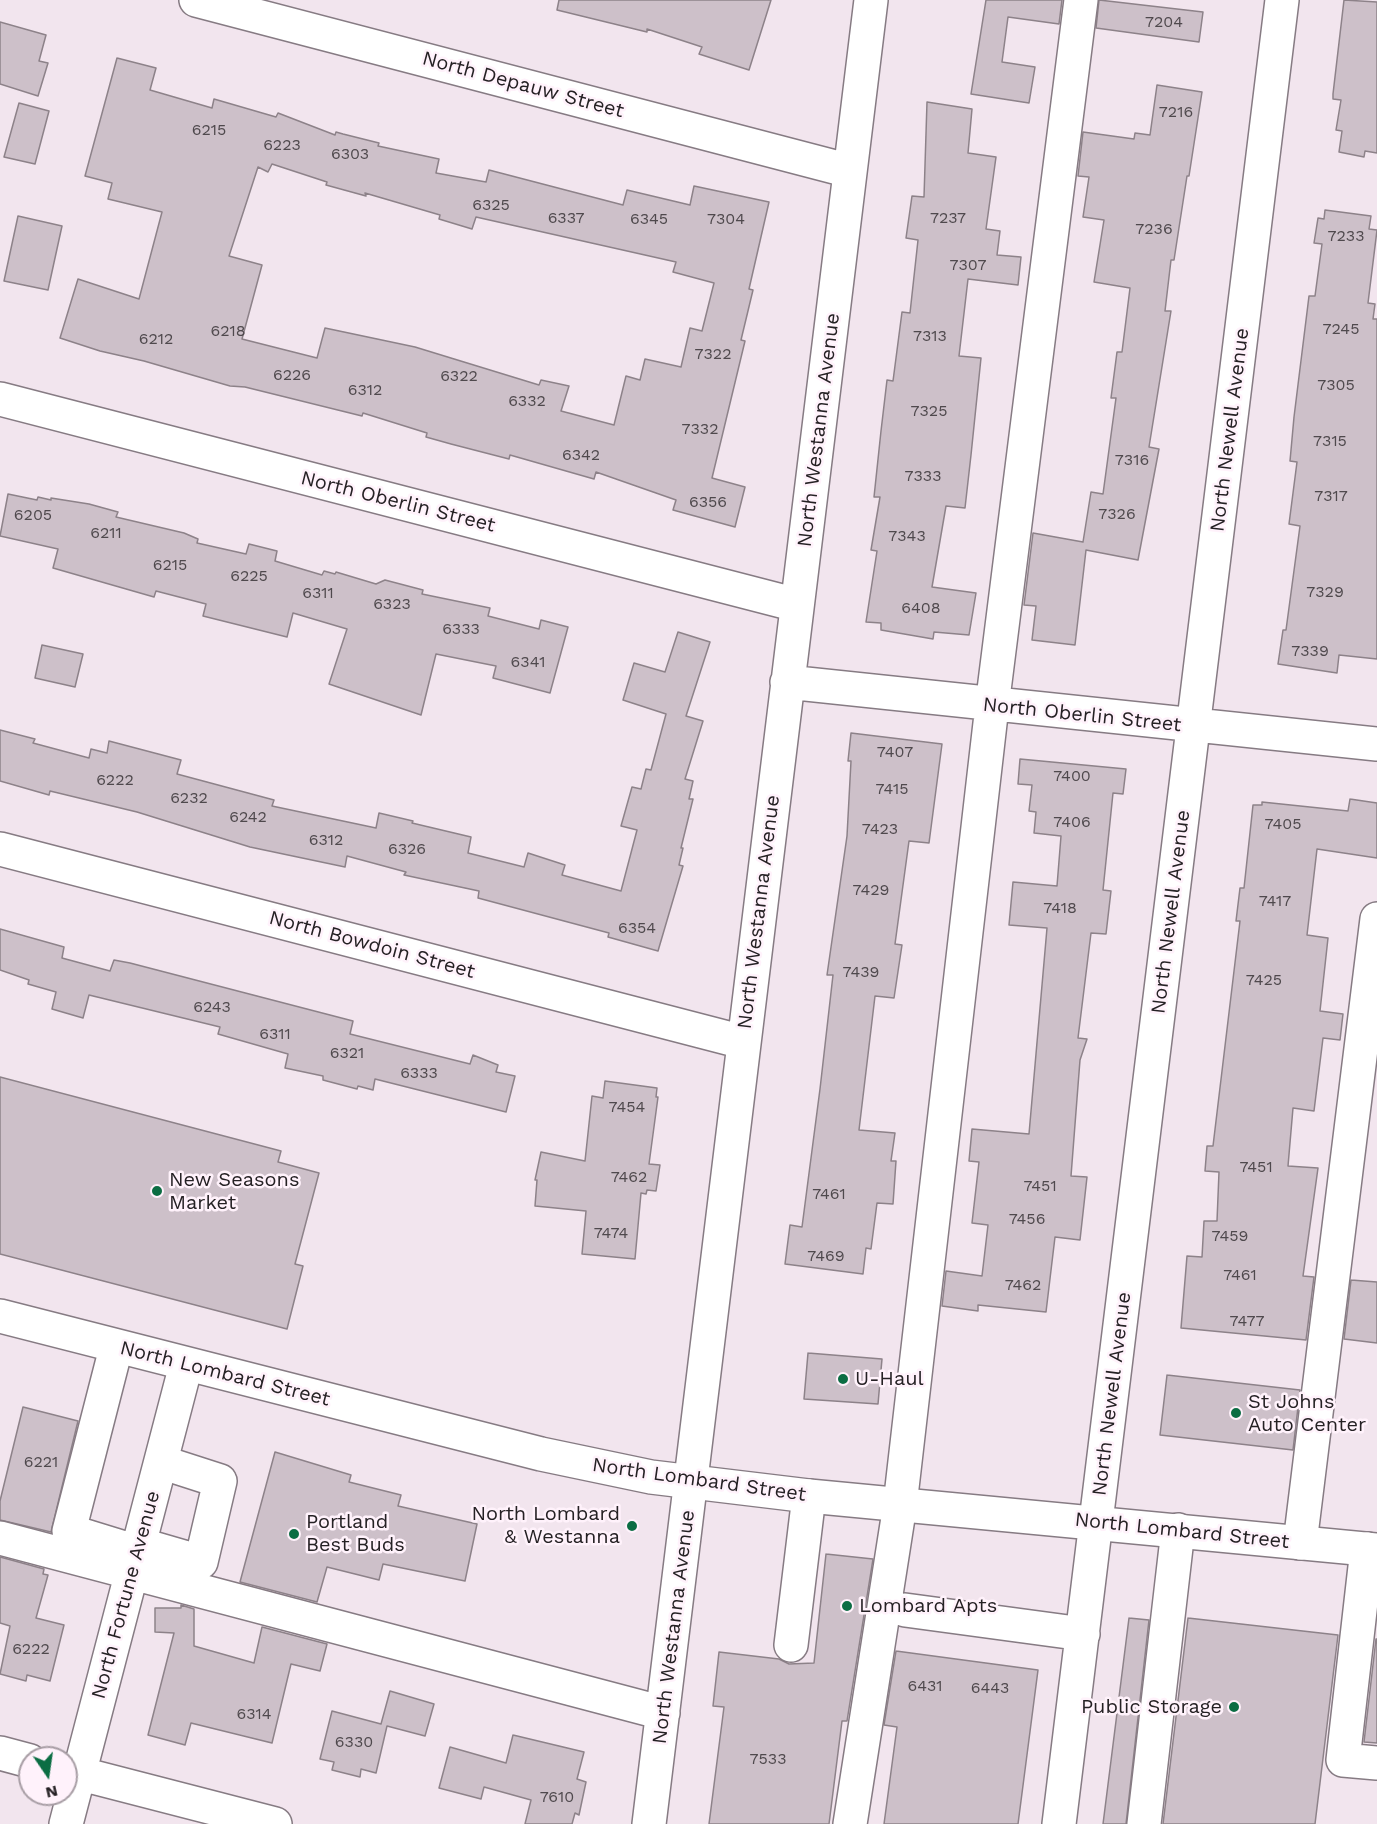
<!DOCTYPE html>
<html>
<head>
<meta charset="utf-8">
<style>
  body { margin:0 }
  #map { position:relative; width:1377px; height:1824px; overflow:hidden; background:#f2e5ee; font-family:"Work Sans",sans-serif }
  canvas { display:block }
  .north { position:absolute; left:18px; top:1746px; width:60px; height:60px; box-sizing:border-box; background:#fff2fb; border:2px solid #a89ea5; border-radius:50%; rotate:167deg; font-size:16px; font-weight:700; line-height:24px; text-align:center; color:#252124 }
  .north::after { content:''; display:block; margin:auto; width:21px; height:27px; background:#0b6d43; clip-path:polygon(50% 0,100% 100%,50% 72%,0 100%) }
</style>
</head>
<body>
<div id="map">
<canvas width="1377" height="1824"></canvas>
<div class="north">N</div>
</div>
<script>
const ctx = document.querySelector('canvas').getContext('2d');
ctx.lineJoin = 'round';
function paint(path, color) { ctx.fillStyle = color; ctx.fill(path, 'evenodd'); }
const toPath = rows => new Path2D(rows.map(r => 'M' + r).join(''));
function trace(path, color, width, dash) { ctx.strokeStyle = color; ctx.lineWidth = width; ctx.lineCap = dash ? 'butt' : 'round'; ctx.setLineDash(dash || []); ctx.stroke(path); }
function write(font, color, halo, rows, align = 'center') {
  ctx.font = font + ' "Work Sans",sans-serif'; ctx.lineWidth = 5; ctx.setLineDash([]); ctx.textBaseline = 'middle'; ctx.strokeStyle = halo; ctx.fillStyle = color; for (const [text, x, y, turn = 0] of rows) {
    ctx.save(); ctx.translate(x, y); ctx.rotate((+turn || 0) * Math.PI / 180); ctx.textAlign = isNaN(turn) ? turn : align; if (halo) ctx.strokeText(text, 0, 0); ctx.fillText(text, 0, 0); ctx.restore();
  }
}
const building = toPath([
  [559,0,771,0,749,70,699,54,702,47,647,29,647,32,557,10,559,0],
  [986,0,1062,0,1059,24,1008,17,1002,62,1035,67,1029,103,971,94,986,0],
  [1099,0,1203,12,1199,42,1096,28,1099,0],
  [1344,0,1377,2,1377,153,1365,151,1364,157,1339,152,1342,131,1336,130,1341,100,1333,99,1333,94,1344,0],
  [0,22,46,35,39,61,48,63,38,96,0,84,0,22],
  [117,58,156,68,150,90,212,108,214,99,276,117,278,113,335,135,336,132,343,134,379,143,378,146,439,159,436,173,486,182,489,170,623,205,627,190,690,205,694,186,769,202,749,289,753,290,741,340,745,341,712,478,745,487,735,527,673,510,676,500,596,472,594,479,510,455,509,459,451,444,426,437,427,433,363,413,362,416,245,387,230,386,144,361,100,351,60,338,78,279,139,299,162,212,108,199,112,183,85,176,117,58],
  [272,164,327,182,326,185,366,196,365,193,440,215,439,219,472,229,476,217,676,262,673,272,714,283,702,331,690,328,681,367,645,359,640,380,626,376,614,425,561,411,569,386,541,380,539,385,415,347,325,328,317,358,242,339,262,265,229,256,258,167,268,172,272,164],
  [1157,85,1202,92,1189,176,1187,176,1174,260,1171,260,1165,311,1171,311,1149,447,1159,449,1138,560,1086,550,1075,645,1032,640,1036,606,1024,605,1033,533,1083,542,1091,492,1103,494,1116,398,1111,398,1117,352,1122,352,1130,288,1094,282,1104,220,1083,217,1089,177,1078,176,1083,132,1134,139,1135,133,1150,135,1157,85],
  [927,102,972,109,968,153,996,157,986,229,1000,231,997,255,1021,257,1018,285,968,279,959,356,981,358,971,455,965,508,946,506,932,587,976,593,969,635,934,632,933,639,881,630,881,623,866,622,877,551,871,550,880,497,874,497,881,431,887,380,893,381,902,312,910,313,918,240,906,238,912,196,924,197,927,102],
  [19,103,49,111,35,164,4,157,19,103],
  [1325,210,1371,216,1369,229,1377,230,1368,303,1375,304,1373,319,1377,319,1377,659,1339,655,1337,673,1278,664,1283,630,1286,630,1300,526,1289,524,1297,462,1290,461,1294,417,1309,296,1315,296,1322,244,1314,243,1318,218,1324,219,1325,210],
  [18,216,62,226,48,290,4,281,18,216],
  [8,494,37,500,38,497,51,500,51,498,89,504,118,512,116,517,184,533,198,539,197,543,246,554,249,544,277,551,275,561,322,575,324,571,335,574,336,572,376,584,385,580,423,590,422,594,490,608,488,616,539,629,541,620,568,627,550,693,493,678,496,666,436,654,421,715,329,684,347,629,293,613,287,637,203,616,206,604,156,591,154,597,53,568,58,549,0,536,8,494],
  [678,632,710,642,686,716,703,721,685,779,693,781,689,799,693,799,681,848,683,848,679,865,683,866,658,951,608,937,609,933,478,898,479,891,404,875,406,872,347,856,345,867,250,847,137,812,50,791,49,795,0,781,0,730,35,739,33,743,89,758,91,749,107,753,109,741,181,760,177,774,274,800,272,806,376,828,379,813,413,821,412,823,471,837,468,853,524,867,528,853,565,865,562,875,621,891,637,830,621,826,632,787,641,789,646,769,651,770,666,714,623,700,634,663,665,672,678,632],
  [42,645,83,654,75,687,35,678,42,645],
  [851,733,942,744,929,843,909,841,895,944,902,945,894,998,875,996,859,1130,895,1133,891,1161,896,1161,893,1204,877,1203,871,1249,866,1248,863,1274,785,1264,790,1225,802,1227,820,1089,833,975,827,975,847,836,851,761,848,761,851,733],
  [1020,759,1126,769,1123,794,1113,793,1103,890,1111,891,1106,934,1091,933,1078,1038,1087,1039,1080,1060,1071,1176,1087,1177,1080,1240,1055,1237,1046,1312,978,1305,978,1311,942,1306,946,1271,982,1276,988,1225,972,1223,979,1162,969,1161,972,1129,1029,1134,1047,928,1009,925,1013,882,1057,886,1061,836,1034,833,1036,812,1029,811,1032,785,1018,784,1020,759],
  [1350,799,1377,803,1377,858,1317,849,1307,935,1328,938,1320,1011,1343,1014,1340,1040,1323,1038,1314,1111,1293,1108,1288,1166,1318,1168,1303,1276,1314,1277,1306,1340,1181,1328,1187,1256,1202,1257,1204,1221,1217,1221,1219,1172,1205,1171,1207,1146,1213,1146,1240,921,1236,921,1240,888,1244,888,1253,805,1262,805,1262,802,1348,811,1350,799],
  [0,929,64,947,62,958,110,971,114,960,130,963,353,1021,350,1034,470,1064,473,1055,498,1065,496,1072,515,1076,506,1112,375,1079,373,1090,358,1086,357,1089,323,1080,323,1076,285,1068,288,1054,218,1034,220,1027,89,995,83,1018,52,1009,56,992,28,984,29,980,0,970,0,929],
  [0,1077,281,1151,278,1162,319,1173,295,1264,303,1266,287,1329,0,1254,0,1077],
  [605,1081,657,1088,656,1097,658,1097,649,1164,660,1165,656,1191,647,1190,646,1194,641,1193,635,1259,582,1254,586,1211,535,1206,537,1180,535,1180,541,1152,585,1161,592,1096,603,1098,605,1081],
  [1351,1280,1377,1282,1377,1343,1344,1339,1351,1280],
  [808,1353,882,1359,878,1404,804,1399,808,1353],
  [1167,1375,1300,1390,1293,1450,1160,1435,1167,1375],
  [23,1407,78,1421,51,1532,0,1520,0,1501,23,1407],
  [275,1452,351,1475,349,1482,401,1495,398,1506,477,1524,465,1581,383,1564,379,1580,327,1567,317,1602,240,1582,275,1452],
  [826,1554,873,1559,847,1721,842,1721,829,1824,709,1824,724,1707,713,1706,719,1652,779,1659,789,1664,814,1663,826,1554],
  [0,1557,44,1569,43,1574,48,1575,36,1618,64,1625,50,1681,27,1675,26,1681,0,1674,10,1626,0,1623,0,1557],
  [181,1605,194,1609,194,1646,254,1663,262,1627,327,1644,320,1671,291,1664,272,1743,191,1723,185,1745,148,1735,174,1633,155,1632,155,1608,181,1608,181,1605],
  [1129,1618,1149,1620,1126,1824,1103,1824,1129,1618],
  [1188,1618,1338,1635,1315,1824,1163,1824,1188,1618],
  [1376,1639,1377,1639,1377,1743,1364,1742,1376,1639],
  [896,1651,1038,1670,1018,1824,884,1824,897,1727,884,1725,896,1651],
  [390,1691,434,1704,425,1736,387,1726,376,1773,361,1769,360,1777,332,1770,334,1762,320,1759,332,1711,381,1724,390,1691],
  [513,1735,584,1752,577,1779,586,1782,579,1815,575,1813,572,1824,525,1824,531,1800,484,1787,481,1799,439,1788,450,1747,506,1763,513,1735]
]);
const minor = toPath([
  [196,0,850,171],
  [0,399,797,605],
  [787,682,1377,744],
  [0,849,743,1042],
  [116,1348,69,1531,134,1551],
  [0,1538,663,1713],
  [1300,1543,1377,919],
  [139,1544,201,1562,220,1481,161,1462],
  [1367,1549,1343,1760,1377,1763],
  [905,1610,1083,1634],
  [791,1645,809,1496],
  [0,1753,30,1761],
  [66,1770,275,1824],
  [66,1824,186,1365],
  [649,1824,871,0],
  [850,1824,900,1505,992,706,1081,0],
  [1059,1824,1282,0],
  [1144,1824,1178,1530]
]);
const major = toPath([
  [0,1316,541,1454,651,1477,809,1496,1377,1550]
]);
const markers = [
  [157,1191,6,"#0b6d43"],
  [843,1379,6,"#0b6d43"],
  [1236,1413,6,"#0b6d43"],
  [632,1526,6,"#0b6d43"],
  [294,1534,6,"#0b6d43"],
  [847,1606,6,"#0b6d43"],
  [1234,1707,6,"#0b6d43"]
];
const numberNames = [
  ["7204",1164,22],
  ["7216",1176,112],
  ["6215",209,130],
  ["6223",282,145],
  ["6303",350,154],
  ["6325",491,205],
  ["6337",566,218],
  ["7237",948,218],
  ["6345",649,219],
  ["7304",726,219],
  ["7236",1154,229],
  ["7233",1346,236],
  ["7307",968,265],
  ["7245",1341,329],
  ["6218",228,331],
  ["7313",930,336],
  ["6212",156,339],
  ["7322",713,354],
  ["6226",292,375],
  ["6322",459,376],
  ["7305",1336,385],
  ["6312",365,390],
  ["6332",527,401],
  ["7325",929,411],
  ["7332",700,429],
  ["7315",1330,441],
  ["6342",581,455],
  ["7316",1132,460],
  ["7333",923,476],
  ["7317",1331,496],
  ["6356",708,502],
  ["7326",1117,514],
  ["6205",33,515],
  ["6211",106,533],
  ["7343",907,536],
  ["6215",170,565],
  ["6225",249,576],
  ["7329",1325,592],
  ["6311",318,593],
  ["6323",392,604],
  ["6408",921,608],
  ["6333",461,629],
  ["7339",1310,651],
  ["6341",528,662],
  ["7407",895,752],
  ["7400",1072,776],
  ["6222",115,780],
  ["7415",892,789],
  ["6232",189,798],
  ["6242",248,817],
  ["7406",1072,822],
  ["7405",1283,824],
  ["7423",880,829],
  ["6312",326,840],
  ["6326",407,849],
  ["7429",871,890],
  ["7417",1275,901],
  ["7418",1060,908],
  ["6354",637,928],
  ["7439",861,972],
  ["7425",1264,980],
  ["6243",212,1007],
  ["6311",275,1034],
  ["6321",347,1053],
  ["6333",419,1073],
  ["7454",627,1107],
  ["7451",1256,1167],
  ["7462",629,1177],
  ["7451",1040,1186],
  ["7461",829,1194],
  ["7456",1027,1219],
  ["7474",611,1233],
  ["7459",1230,1236],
  ["7469",826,1256],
  ["7461",1240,1275],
  ["7462",1023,1285],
  ["7477",1247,1321],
  ["6221",41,1462],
  ["6222",31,1649],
  ["6431",925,1686],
  ["6443",990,1688],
  ["6314",254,1714],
  ["6330",354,1742],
  ["7533",768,1759],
  ["7610",557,1797]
];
const streetNames = [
  ["North Depauw Street",523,85,15],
  ["North Westanna Avenue",819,430,-83],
  ["North Newell Avenue",1230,430,-83],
  ["North Oberlin Street",398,502,14],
  ["North Oberlin Street",1082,715,6],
  ["North Westanna Avenue",759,912,-83],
  ["North Newell Avenue",1171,912,-83],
  ["North Bowdoin Street",372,945,15],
  ["North Lombard Street",225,1374,14],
  ["North Newell Avenue",1112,1394,-83],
  ["North Lombard Street",699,1480,8],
  ["North Lombard Street",1182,1531,6],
  ["North Fortune Avenue",126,1595,-75],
  ["North Westanna Avenue",674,1627,-83]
];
const poiNames = [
  ["New Seasons",169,1180],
  ["Market",169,1203],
  ["U-Haul",855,1379],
  ["St Johns",1248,1402],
  ["Auto Center",1248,1425],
  ["North Lombard",620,1514,"right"],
  ["& Westanna",620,1537,"right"],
  ["Portland",306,1522],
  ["Best Buds",306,1545],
  ["Lombard Apts",859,1606],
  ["Public Storage",1222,1707,"right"]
];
paint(building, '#cdc0c9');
trace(building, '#8d8289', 1.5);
trace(minor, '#867b83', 36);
trace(major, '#867b83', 36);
trace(minor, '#fff', 33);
trace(major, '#fff', 33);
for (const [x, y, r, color] of markers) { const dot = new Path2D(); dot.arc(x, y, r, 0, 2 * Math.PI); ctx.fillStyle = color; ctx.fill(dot); trace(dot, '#fff2fb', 2); }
write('16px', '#4f494d', null, numberNames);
write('20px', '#252124', '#fff2fb', streetNames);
write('20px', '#252124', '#fff2fb', poiNames, 'left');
</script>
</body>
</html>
